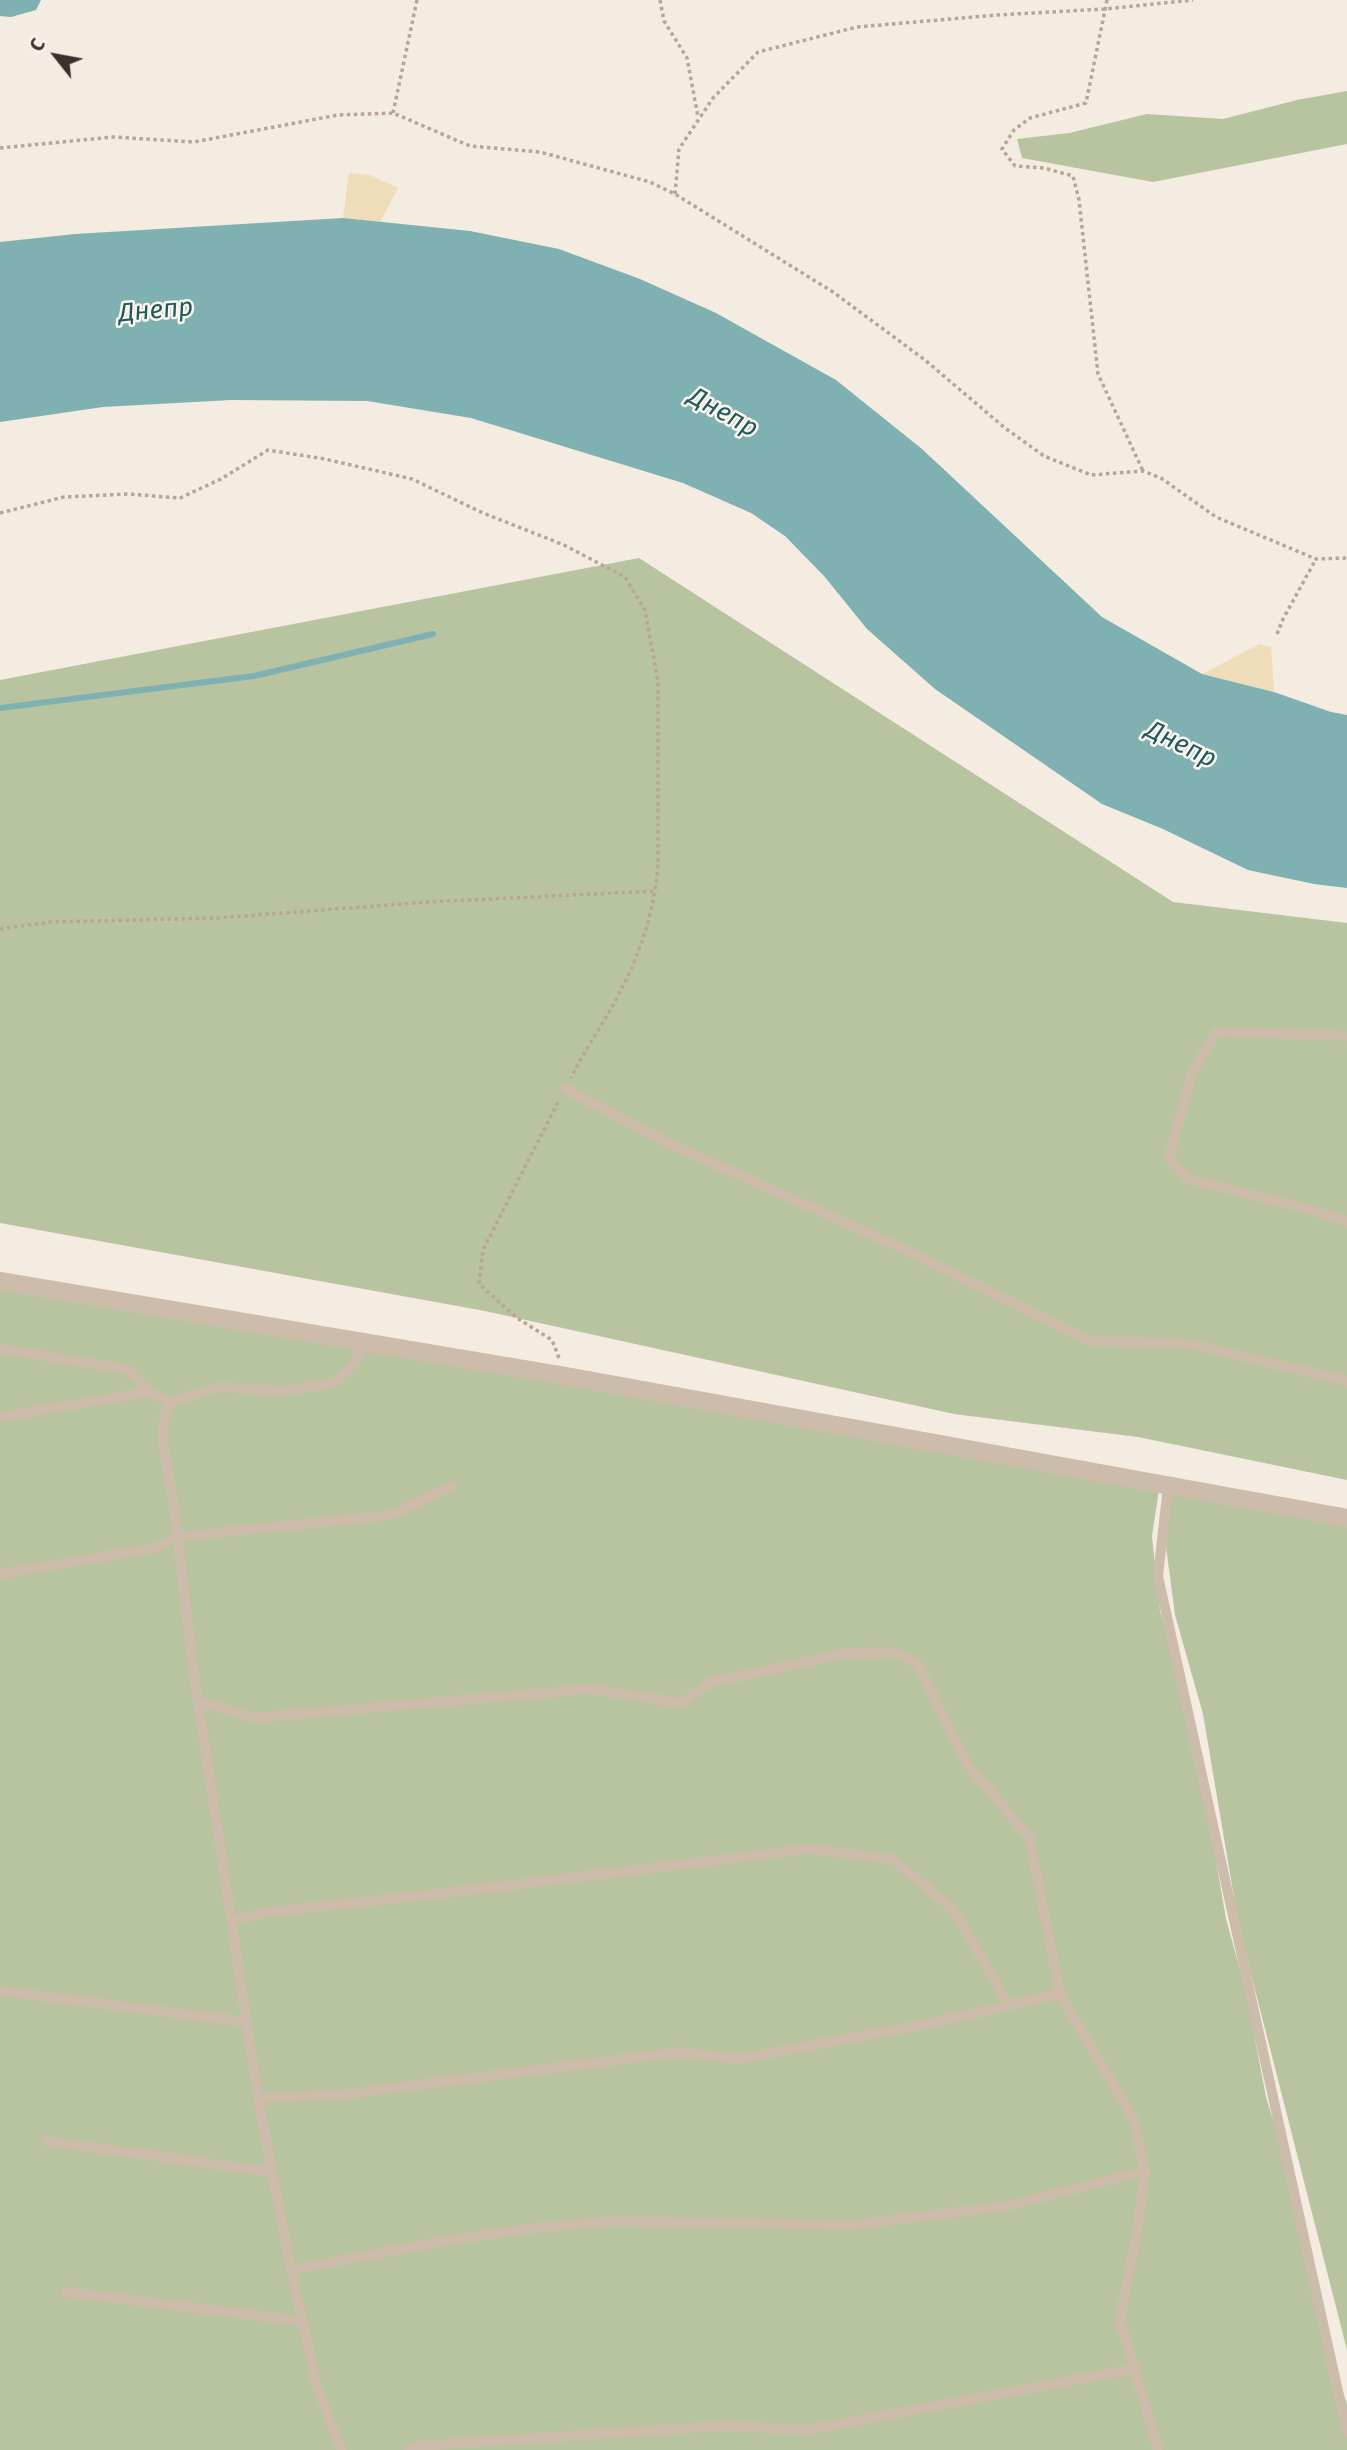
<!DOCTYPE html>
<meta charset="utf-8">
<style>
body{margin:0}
#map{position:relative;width:1347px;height:2450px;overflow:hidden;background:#f4ebe1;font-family:"Fira Sans",sans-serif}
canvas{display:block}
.north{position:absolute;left:21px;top:21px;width:70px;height:70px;-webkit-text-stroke:5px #fbf5ee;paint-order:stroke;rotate:301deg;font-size:19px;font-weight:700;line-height:28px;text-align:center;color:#3b302b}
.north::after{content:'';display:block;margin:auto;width:24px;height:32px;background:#3b302b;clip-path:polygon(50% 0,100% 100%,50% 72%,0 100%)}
</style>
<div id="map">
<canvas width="1347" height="2450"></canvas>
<div class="north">С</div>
</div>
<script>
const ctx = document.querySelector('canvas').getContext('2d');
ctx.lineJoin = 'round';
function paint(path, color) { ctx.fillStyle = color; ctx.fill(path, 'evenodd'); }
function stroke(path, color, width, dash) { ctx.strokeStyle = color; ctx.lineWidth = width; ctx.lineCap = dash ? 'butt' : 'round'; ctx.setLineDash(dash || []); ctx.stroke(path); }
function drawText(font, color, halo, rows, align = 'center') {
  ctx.font = font + ' "Fira Sans",sans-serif'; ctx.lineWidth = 5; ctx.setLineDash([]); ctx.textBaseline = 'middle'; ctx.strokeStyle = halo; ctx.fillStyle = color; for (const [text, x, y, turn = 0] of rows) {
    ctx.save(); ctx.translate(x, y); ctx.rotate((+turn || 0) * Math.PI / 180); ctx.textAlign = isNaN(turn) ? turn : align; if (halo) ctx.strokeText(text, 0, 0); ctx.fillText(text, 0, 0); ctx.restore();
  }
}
paint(new Path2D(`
 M1347 91V144L1153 182 1022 158 1017 139 1069 133 1147 114 1223 119 1297 100Z
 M639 558 1173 902 1347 923V1480L1138 1437 954 1414 485 1311 0 1223V680Z
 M0 1287 375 1348 1159 1490 1152 1536 1160 1611 1187 1701 1199 1761 1226 1919 1246 1991 1266 2097 1292 2181 1321 2328 1347 2404V2450H0Z
 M1173 1485 1347 1514V2350L1239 1927 1203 1714 1175 1615 1165 1539Z`), '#b8c4a0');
paint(new Path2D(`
 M349 173 370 175 398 188 380 222 343 218Z
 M1260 644 1271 647 1274 692 1202 674Z`), '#efdcb8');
paint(new Path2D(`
 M0 0H41L36 10 11 17 0 16Z
 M343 218 470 231 559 249 640 279 716 313 836 380 922 449 1102 617 1202 674 1274 692 1331 712 1347 715V888L1314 884 1248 870 1163 829 1102 804 935 689 867 629 824 576 785 536 751 513 683 483 471 418 367 401 231 400 103 407 0 422V242L75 234Z`), '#7fb0b2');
stroke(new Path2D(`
 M0 708 254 676 433 634`), '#7fb0b2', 6);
stroke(new Path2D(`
 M660 0 664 21 687 58 698 117
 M1107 0 1086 103 1030 118 1014 130 1002 149 1015 166 1044 168 1073 176 1079 200 1098 374 1143 471
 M393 113 417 0
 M0 148 113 137 194 142 338 115 393 113 470 146 540 152 650 182 675 194 833 292 925 360 1005 428 1044 456 1091 475 1143 471 1161 478 1216 517 1316 559 1347 558
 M675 194 679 149 713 98 758 52 857 27 997 15 1105 9 1193 0
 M0 513 64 497 127 494 180 498 221 479 268 450 325 459 412 479 483 513 564 545 625 577 645 610 658 682V864C655 906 642 950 622 988 607 1019 586 1047 571 1078
 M1277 634 1283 619 1316 559
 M0 929 50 922 217 918 428 902 656 891
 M559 1358 552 1340 517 1318 479 1284 483 1250 559 1100`), '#b9a596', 3.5, [3.5, 3.5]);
stroke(new Path2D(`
 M1347 1036 1217 1032 1192 1072 1169 1158 1188 1179 1296 1206 1347 1221
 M566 1089 664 1141 899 1247 1090 1341 1185 1343 1347 1381
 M0 1349 127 1369 149 1392 170 1402
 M0 1417 149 1392
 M1168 1486 1158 1576 1347 2432
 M0 1574 154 1548 177 1537 391 1515 451 1486
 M198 1701 253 1718 589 1689 681 1703 709 1683 846 1653 894 1652 918 1664 967 1764 1029 1837 1060 1994 1133 2118 1145 2171 1137 2231 1120 2319 1158 2450
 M231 1921 268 1912 445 1893 809 1849 892 1859 953 1909 1009 2005
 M0 1991 246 2022
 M258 2098 346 2094 681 2052 738 2059 932 2023 1060 1994
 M46 2141 272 2172
 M291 2270 438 2242 526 2229 613 2221 851 2225 1006 2206 1145 2171
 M66 2292 302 2321
 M341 2450 317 2386 291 2270 258 2098 192 1661 175 1515 163 1442 164 1417 170 1402 218 1387 286 1391 333 1383 353 1365 364 1341
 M408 2450 417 2446 722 2426 807 2430 1133 2369`), '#cdbbac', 10);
stroke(new Path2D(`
 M0 1281 565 1376 1347 1518`), '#cdbbac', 18);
drawText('italic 26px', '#1f5a5e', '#fbf5ee', [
 ["Днепр",156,311,-5],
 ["Днепр",723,413,29],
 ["Днепр",1181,745,26]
]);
</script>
